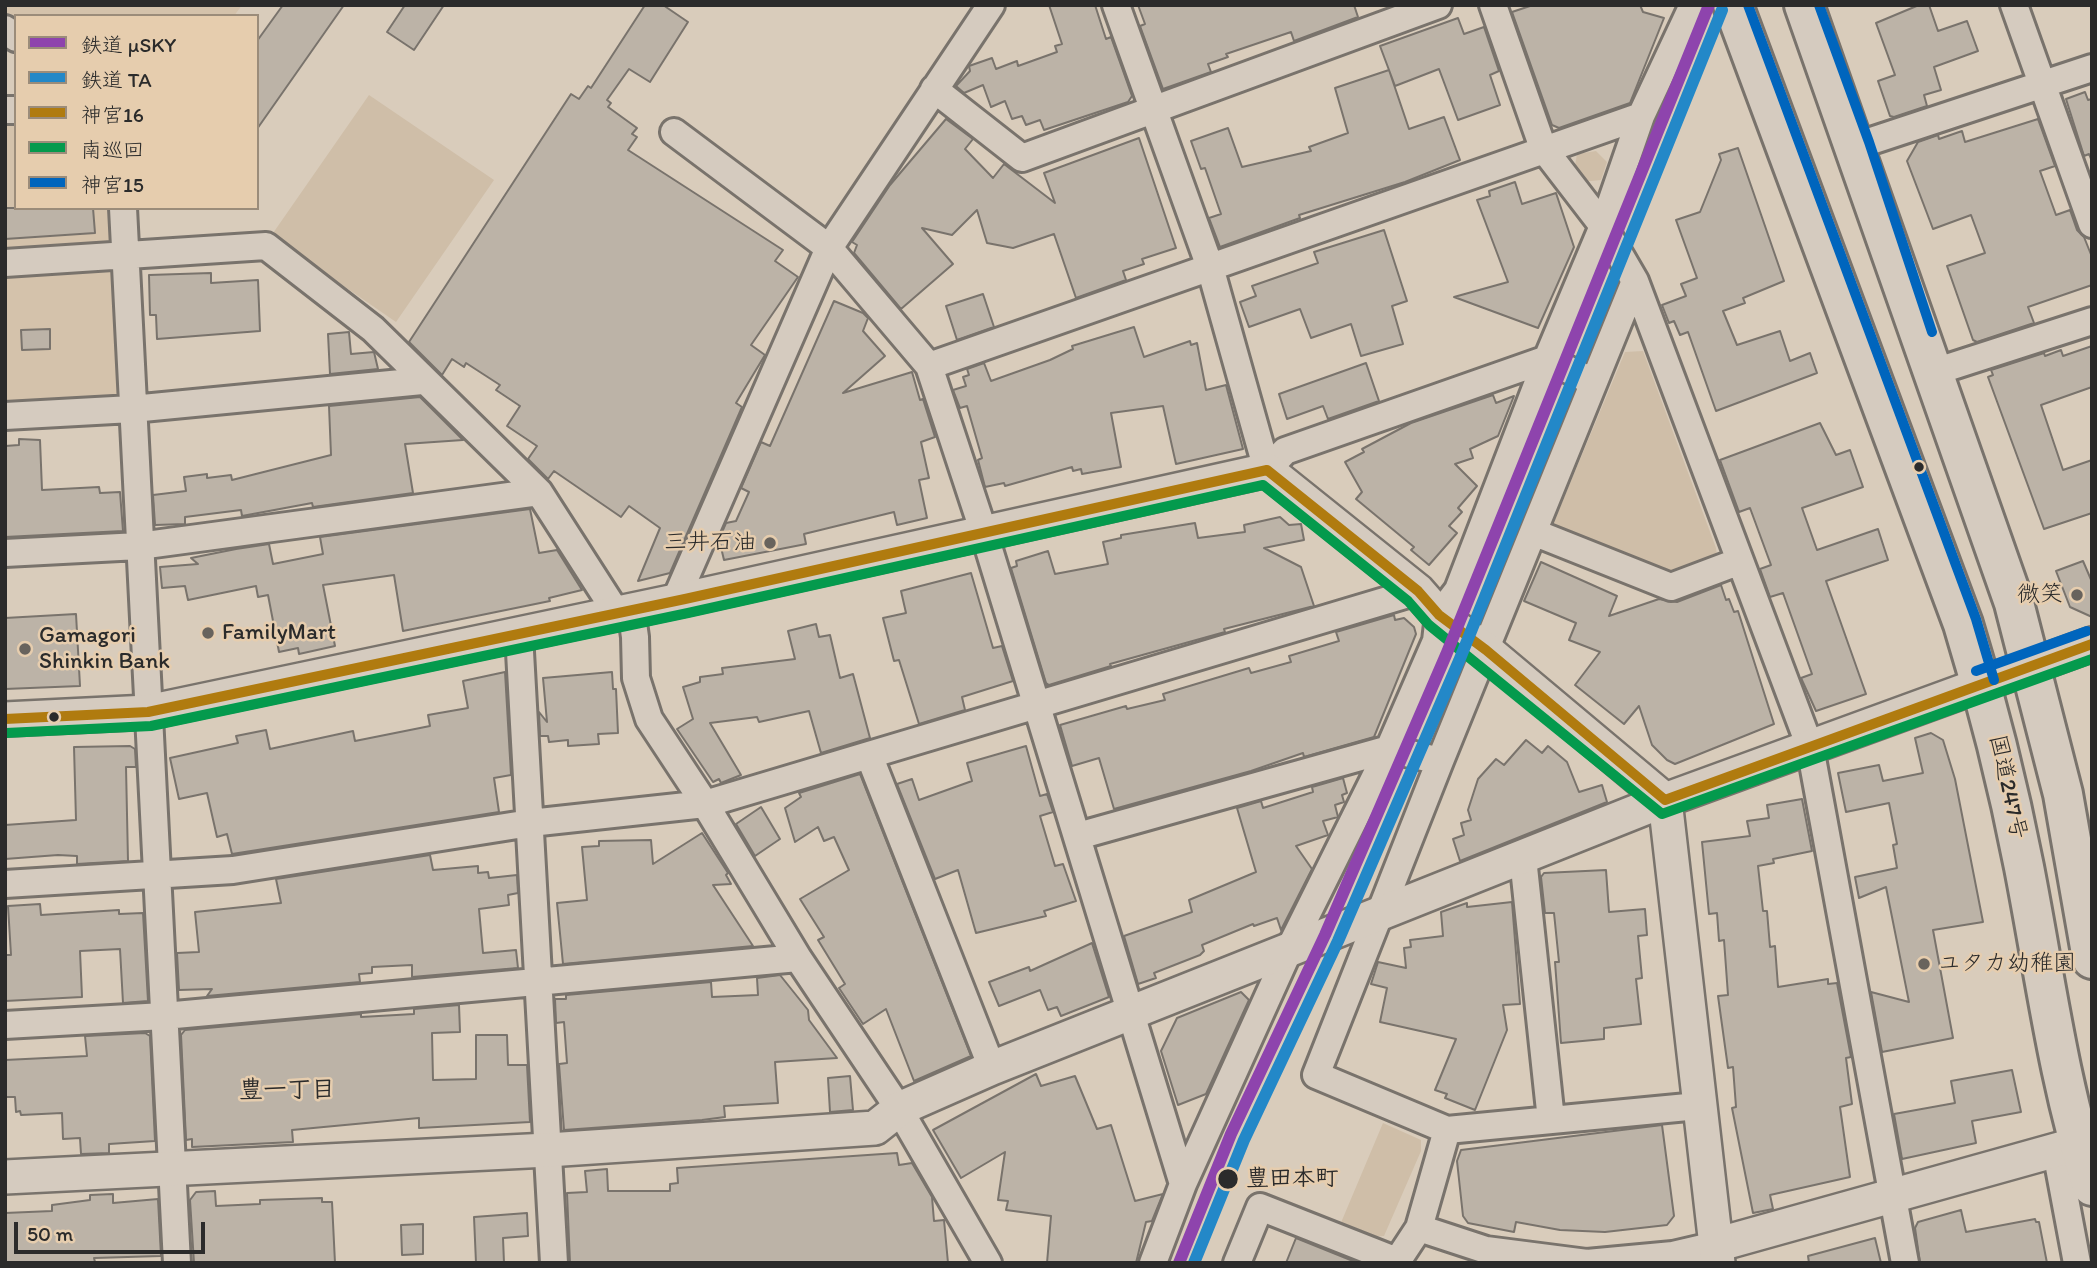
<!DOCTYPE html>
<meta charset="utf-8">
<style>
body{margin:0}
#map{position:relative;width:2097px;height:1268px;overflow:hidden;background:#d9ccbb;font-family:Itim,"Klee One",sans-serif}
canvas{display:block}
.frame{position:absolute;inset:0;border:7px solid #2b2b2b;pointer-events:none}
.legend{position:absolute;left:14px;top:14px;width:245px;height:196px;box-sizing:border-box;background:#e6cdae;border:2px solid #9b8c7a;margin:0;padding:9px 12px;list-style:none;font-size:21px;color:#2b2b2b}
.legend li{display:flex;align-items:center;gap:14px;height:35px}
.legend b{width:35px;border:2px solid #9b8c7a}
.scale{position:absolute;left:14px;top:1222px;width:191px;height:32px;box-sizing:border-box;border:4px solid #2b2b2b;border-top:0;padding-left:9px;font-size:21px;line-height:24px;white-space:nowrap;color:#2b2b2b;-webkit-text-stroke:5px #e6cdae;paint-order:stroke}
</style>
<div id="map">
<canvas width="2097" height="1268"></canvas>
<div class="frame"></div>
<ul class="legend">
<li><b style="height:9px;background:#8e44ad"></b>鉄道 μSKY</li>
<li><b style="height:9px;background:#2388c8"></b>鉄道 TA</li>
<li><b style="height:9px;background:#b07b0f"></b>神宮16</li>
<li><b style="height:9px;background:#049a4d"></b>南巡回</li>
<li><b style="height:9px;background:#0065bd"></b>神宮15</li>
</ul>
<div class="scale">50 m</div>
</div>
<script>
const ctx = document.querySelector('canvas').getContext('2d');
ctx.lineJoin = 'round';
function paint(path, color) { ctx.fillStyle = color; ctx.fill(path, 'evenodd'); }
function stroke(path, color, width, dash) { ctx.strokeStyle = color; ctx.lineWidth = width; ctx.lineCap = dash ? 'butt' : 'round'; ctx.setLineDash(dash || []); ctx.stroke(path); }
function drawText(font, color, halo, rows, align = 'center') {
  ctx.font = font + ' Itim,"Klee One",sans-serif'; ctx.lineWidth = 5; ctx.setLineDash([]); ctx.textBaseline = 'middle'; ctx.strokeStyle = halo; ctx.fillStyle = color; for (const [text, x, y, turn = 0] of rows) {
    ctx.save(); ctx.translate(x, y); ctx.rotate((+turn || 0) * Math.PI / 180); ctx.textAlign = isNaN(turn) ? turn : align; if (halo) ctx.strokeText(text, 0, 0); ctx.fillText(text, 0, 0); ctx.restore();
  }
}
paint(new Path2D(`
 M5 5H242L234 16H16V24L5 15Z
 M16 119V208H112L124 394 116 403 5 409V120Z`), '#d4c2ab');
paint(new Path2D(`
 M369 95 494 180 396 322 271 236Z
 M1596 151 1607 162 1601 180 1581 182 1575 166 1577 154Z
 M1643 351 1716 548 1717 556 1673 577 1557 534 1553 524 1625 352Z
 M1383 1123 1421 1140V1151L1384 1236 1369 1237 1340 1225Z`), '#cfbea8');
const building = new Path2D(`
 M283 5H344L257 129V41Z
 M405 5H444L414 50 387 32Z
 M645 5H663L688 22 650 82 629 69 607 100 611 103 608 107 637 128 632 134 637 137 628 150 783 250 775 261 798 277 751 345 765 355 736 403 742 407 670 573 638 581 660 528 629 506 621 517 554 471 548 479 528 459 537 446 507 426 520 406 496 390 500 385 466 363 464 367 452 359 442 375 409 342 571 94 579 99 588 86 591 88Z
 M1049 5H1095L1106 39 1111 37 1132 96 1128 102 1044 130 1040 120 1026 125 1022 116 1012 119 1005 101 991 107 983 85 964 93 956 86 970 71 969 66 992 58 996 69 1017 61 1018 66 1057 52 1055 46 1062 44Z
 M1138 5H1354L1358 17 1294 41 1291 32 1226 54 1228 57 1208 64 1211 72 1163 89 1140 26 1145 24Z
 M1533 5H1640L1643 12 1664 18 1630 103 1559 128 1552 125 1512 12Z
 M1919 5H1929L1938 31 1967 21 1978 51 1934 67 1941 90 1924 95 1927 106 1894 117 1890 116 1878 81 1895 75 1876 23Z
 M1458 18 1464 34 1484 27 1499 71 1490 75 1500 105 1458 120 1439 69 1395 86 1380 46Z
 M1389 70 1409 129 1444 117 1460 160 1405 182 1299 215 1300 218 1220 247 1209 218 1221 214 1205 168 1201 169 1191 141 1228 128 1242 167 1311 151 1309 147 1348 133 1335 88Z
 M2085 92 2088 100 2092 99 2091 159 2089 154 2084 156 2066 99Z
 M946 119 973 139 965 149 993 178 1004 164 1055 203 1044 173 1139 138 1176 248 1142 259 1144 264 1123 271 1126 280 1076 298 1054 234 1013 248 987 243 977 210 952 235 922 228 953 264 901 309 854 253 857 245 852 242 890 185Z
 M2038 119 2055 166 2040 171 2056 215 2070 210 2077 230 2084 237 2092 257V285L2028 307 2034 323 1977 342 1973 340 1947 266 1985 253 1971 215 1933 229 1907 161 1918 142 1938 135 1939 139 1962 131 1965 142Z
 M1738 148 1784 281 1743 298 1745 303 1723 311 1737 345 1780 331 1790 361 1810 353 1817 373 1716 411 1688 332 1680 335 1674 321 1669 323 1662 305 1686 296 1681 284 1697 278 1676 220 1700 212 1721 160 1719 154Z
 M1515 182 1522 204 1556 193 1574 247 1538 328 1454 297 1508 282 1477 200 1490 196 1489 191Z
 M5 208H93L95 233 5 239Z
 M1384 230 1407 301 1392 306 1403 344 1361 356 1351 324 1311 338 1300 309 1249 327 1240 302 1256 296 1252 286 1318 263 1314 252Z
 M211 273V283L258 280 260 331 157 339 156 315H150L149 275Z
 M983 294 994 327 957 340 946 306Z
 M834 301 863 313 868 318 863 331 885 356 843 393 912 372 920 400 923 399 935 437 921 442 929 478 919 480 927 518 897 525 894 512 804 534 806 544 724 560 719 539 726 523 736 521 749 492 741 488 761 442 770 446Z
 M1134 327 1144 357 1190 341 1191 345 1197 343 1206 390 1226 385 1243 449 1176 464 1163 406 1111 413 1121 467 1082 474 1081 469 1073 471 1072 467 1005 486 1004 483 985 487 978 460 982 458 967 406 960 408 953 390 966 386 963 377 969 375 967 369 984 363 991 381 1050 360 1073 349 1072 346Z
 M50 329V349L22 350 21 330Z
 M349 332 351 354 374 352 378 369 330 374 328 334Z
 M2092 346V387L2041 405 2063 470 2092 460V513L2044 529 1988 377 1993 375 1991 370 2044 353 2045 356 2061 350 2063 356Z
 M1366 363 1379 401 1328 419 1323 406 1287 419 1279 394Z
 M1493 395 1496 403 1514 396 1498 436 1470 449 1473 458 1455 464 1477 486 1458 508 1462 512 1449 526 1457 533 1429 565 1411 550 1414 547 1356 499 1362 492 1345 462 1364 452 1362 449 1411 423Z
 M420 397 463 440 405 444 413 493 313 507 312 503 242 516 241 510 185 517V524L155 525 153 495 186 491 184 477 207 474V478L231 475 232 480 331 455 329 406Z
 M1820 423 1836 455 1850 450 1863 487 1802 508 1817 550 1878 529 1888 560 1826 581 1866 694 1816 711 1801 678 1812 674 1783 593 1770 597 1760 569 1771 565 1750 508 1739 512 1720 460Z
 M19 439 40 440 42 490 99 487 100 493 120 492 123 531 5 537V446L19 445Z
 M530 509 539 553 557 550 582 590 549 598 550 601 403 631 394 575 323 585 335 646 299 654 298 648 279 652 268 595 258 597 256 586 188 600 185 586 162 588 160 567 198 564 191 558 236 549 269 544 273 564 323 554 320 537Z
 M1280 517 1289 525 1301 524 1304 540 1264 548 1301 567 1314 606 1224 629 1225 632 1110 664 1111 666 1049 685 1046 683 1011 568 1017 566 1016 561 1048 551 1055 574 1108 564 1103 542 1121 538V535L1195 523 1198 538 1245 532 1244 525Z
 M2083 561 2092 582V617L2070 607 2056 571Z
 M1541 562 1617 596 1609 616 1659 599 1677 602 1721 585 1726 600 1729 599 1734 612 1738 611 1774 724 1675 764 1667 760 1652 745 1639 706 1624 724 1575 685 1600 652 1569 640 1576 623 1524 601Z
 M971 573 993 648 1002 646 1013 681 962 697 965 710 919 724 899 660 894 661 883 618 906 613 901 591Z
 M76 614 80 686 5 689V618Z
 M1394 615 1395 620 1404 618 1414 627 1416 634 1374 737 1304 757 1303 753 1251 771 1114 809 1099 758 1072 766 1060 725 1126 706 1127 709 1165 700 1163 694 1249 668 1251 673 1291 662 1289 656 1339 641 1336 632Z
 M816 624 819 637 830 635 840 678 853 674 870 738 821 753 809 711 759 722 757 717 710 723 741 775 721 783 719 779 713 782 677 729 693 719 683 687 700 682V677L723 674 722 668 795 659 788 631Z
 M505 672 511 775 494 778 499 812 232 854 227 834 217 837 207 793 179 799 170 758 238 743 236 736 266 730 270 749 353 731 355 741 430 726 428 715 468 708 463 681Z
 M612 672 613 689H616L618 733 598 734 599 744 568 746V740L549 742 548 736H540L539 712 547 722 543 678Z
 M1931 733 1943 740 1955 779 1983 922 1933 930 1953 1038 1882 1052 1871 992 1909 1002 1886 887 1859 898 1855 877 1897 868 1893 845 1897 844 1889 803 1846 812 1838 773 1879 765 1883 781 1923 773 1915 738Z
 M1526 740 1542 753 1548 746 1567 762 1579 792 1602 785 1607 802 1460 861 1453 839 1464 835 1461 823 1471 820 1468 810 1478 779 1496 759 1504 765Z
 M130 746 135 749 136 767H126L128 861 77 864V856L58 855 5 859V825L76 820 74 747Z
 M1026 746 1040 796 1047 794 1053 812 1040 816 1055 866 1063 864 1076 901 1044 911 1046 916 976 933 958 870 935 879 897 784 912 779 919 800 972 781 967 763Z
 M860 774 971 1056 914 1081 886 1009 863 1024 839 988 845 984 818 940 824 937 800 899 849 870 834 837 824 841 818 827 795 842 785 808 801 797 799 793Z
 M1343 778 1347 793 1342 795 1344 802 1335 805 1338 817 1323 821 1328 835 1296 846 1312 869 1281 930 1277 918 1254 926 1253 924 1202 945 1204 951 1200 955 1154 973 1156 978 1138 984 1124 936 1192 912 1189 900 1256 872 1237 808 1261 801 1263 808 1313 792 1312 787Z
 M1802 799 1812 851 1773 859 1774 863 1758 866 1763 911H1767L1770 947 1775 946 1778 987 1828 979V984L1837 983 1851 1057 1846 1058 1852 1104 1840 1107 1850 1177 1770 1195 1773 1209 1753 1213 1732 1108 1736 1107 1733 1067 1728 1068 1718 996 1728 995 1724 940 1719 941 1717 913 1709 914 1702 842 1750 836 1747 821 1769 818 1767 805Z
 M761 807 780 839 755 856 736 824Z
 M702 833 728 873 726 875 731 884 713 885 753 946 563 964 557 903 587 900 582 847 599 846V841L651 840 653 864Z
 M430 855 433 870 478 866V873L488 872 489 878 517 875 518 893 508 895 509 905 479 909 483 953 516 950 518 968 412 977V965L372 967V973L359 974 360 982 207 996 212 989 179 990 177 953 199 952 195 912 281 903 276 879Z
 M1606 870 1609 912 1645 909 1647 935 1638 936 1642 978 1636 979 1641 1024 1604 1028V1039L1561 1043 1555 962H1559L1554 913H1545L1541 877 1544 873Z
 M1512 902 1520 1004 1503 1005 1507 1030 1475 1110 1445 1098 1447 1094 1435 1090 1456 1039 1380 1022 1387 988 1371 984 1378 962 1406 968 1404 948 1411 947 1410 940 1443 936 1441 912 1467 903V907Z
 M40 904 41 915 119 910V914L143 913 148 1001 123 1003 120 949 80 951 82 997 5 1001V955H11L8 906Z
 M1092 943 1109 997 1061 1016 1057 1007 1048 1010 1040 990 999 1006 989 982 1029 967 1030 971Z
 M780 975 808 1010 809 1020 837 1058 775 1062 778 1103 724 1106 725 1117 702 1120 564 1130 559 1064 567 1063 564 1022 556 1023 555 999H566V995L711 982 712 997 758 995 757 978Z
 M1241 992 1249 1000 1206 1094 1178 1105 1161 1051 1177 1018Z
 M459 1005 460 1032 432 1033 433 1080 476 1079V1035H507L508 1065H527L530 1122 419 1128V1118L292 1130 293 1142 192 1147V1139L186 1140 181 1035 185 1030 361 1014V1017L414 1014V1009Z
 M145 1033 150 1036 155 1141 109 1144V1153L81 1154 80 1138 63 1139 62 1113 21 1115 20 1111 16 1112 15 1097H5V1060L87 1056 85 1036Z
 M2012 1070 2021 1112 1972 1121 1976 1143 1902 1159 1894 1114 1955 1103 1951 1081Z
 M1036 1074 1041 1086 1075 1076 1097 1129 1111 1125 1135 1201 1163 1194 1152 1221 1146 1222 1136 1263H1047L1051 1216 1006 1210 1008 1201 998 1200 1005 1152 961 1178 933 1130Z
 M850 1076 853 1110 830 1112 828 1078Z
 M1662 1125 1674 1216 1667 1225 1605 1232 1560 1230 1516 1222 1514 1232 1468 1223 1463 1216 1457 1161 1461 1150Z
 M897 1153 899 1165 912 1163 932 1197 934 1221 944 1220 948 1263H570L567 1193 587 1192 585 1171 607 1169 608 1191H670V1184L678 1183 677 1168Z
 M215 1191 216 1206 260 1204V1200L322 1198V1202H332L335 1263H194L190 1200 196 1192Z
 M113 1194V1203L158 1199 161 1256 94 1258 95 1262 82 1263H5V1213L52 1211V1205L90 1200V1195Z
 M1961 1210 1966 1232 2035 1219 2036 1222H2039L2047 1263H1920L1915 1228 1918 1222Z
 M527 1213 528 1236 503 1238 504 1263H476L474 1217Z
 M423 1224V1254L402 1255 401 1225Z
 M1296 1238 1358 1263H1286Z
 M1875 1238 1881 1263H1809L1808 1256Z`);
paint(building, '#bcb3a7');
stroke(building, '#79736c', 2);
const minor = new Path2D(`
 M1116 5 1210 267 1267 470
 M1493 5 1543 148 1603 226 1635 281 1810 747 1905 1263
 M2014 5 2092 224
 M5 29 16 38
 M934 89 1022 158 1438 5
 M5 110H16
 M674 132 829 248 929 366 984 533 1183 1184
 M1856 146 2092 68
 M123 208 177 1263
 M5 263 266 246 373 329 539 492 616 612
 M1635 281 1440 761 1316 1075 1447 1130 1698 1106
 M929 366 1641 116
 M1931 373 2092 321
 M5 416 132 409 422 381
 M1267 470 1285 451 1547 359 1593 382
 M1533 532 1671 587 1740 561
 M5 553 139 546 539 492
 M675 601 829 248 991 5
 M631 609 635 637 636 678 649 719 705 804 798 958 899 1109 988 1263
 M519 634 554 1263
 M869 755 992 1068
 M1078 836 1389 749 1440 761
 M1523 858 1551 1120
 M5 884 233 870 530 823 705 804 1418 591
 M5 1025 164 1016 798 958
 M2056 1151 2077 1263
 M1419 1228 1486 1250 1587 1263
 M1153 1263 1183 1184 1290 948 1389 749 1436 641 1439 615 1458 590 1547 359 1603 226 1641 116 1693 5
 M1237 1263 1260 1207 1397 1261
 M1396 1263 1419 1228 1447 1130
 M1587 1263 1673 1255 1716 1245`);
const tertiary = new Path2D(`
 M5 719 148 712 685 599 1267 470 1418 591 1439 615 1486 650 1665 800 2092 644
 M5 1177 548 1150 875 1128 899 1109 992 1068 1665 800 1718 1263
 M1716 1245 2092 1140`);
const trunk = new Path2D(`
 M1733 5 1963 624C1988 705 2008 785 2024 867 2045 975 2058 1081 2092 1186
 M1804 5 2014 603 2063 794 2092 959`);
stroke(minor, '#79736c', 32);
stroke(tertiary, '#79736c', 38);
stroke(trunk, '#79736c', 44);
stroke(minor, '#d5cbbf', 26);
stroke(tertiary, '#d5cbbf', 33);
stroke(trunk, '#d5cbbf', 38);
stroke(new Path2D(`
 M5 719 148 712 685 599 1267 470 1418 591 1439 615 1486 650 1665 800 2092 644`), '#b07b0f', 10);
stroke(new Path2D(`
 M6 733 151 726 688 613 1263 485 1408 601 1429 625 1662 814 2092 659`), '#049a4d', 10);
stroke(new Path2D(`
 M1748 5 1976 619 1994 680
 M1819 5 1869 142 1932 332
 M1976 671 2087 631`), '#0065bd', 10);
stroke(new Path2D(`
 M1179 1263 1231 1134 1325 935 1446 655 1709 5`), '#8e44ad', 12);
stroke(new Path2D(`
 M1194 1263 1244 1140 1338 941 1459 661 1722 10`), '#2388c8', 12);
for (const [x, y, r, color] of [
 [1919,467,6,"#2b2b2b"],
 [770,543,7,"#68635d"],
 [2077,595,7,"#68635d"],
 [208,633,7,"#68635d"],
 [25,649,7,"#68635d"],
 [54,717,6,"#2b2b2b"],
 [1924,964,7,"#68635d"],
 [1228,1179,11,"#2b2b2b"]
]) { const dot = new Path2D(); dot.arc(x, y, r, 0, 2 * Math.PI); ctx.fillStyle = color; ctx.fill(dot); stroke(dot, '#e6cdae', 2.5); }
drawText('23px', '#2b2b2b', '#e6cdae', [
 ["三井石油",756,543,"right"],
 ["微笑",2063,595,"right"],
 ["FamilyMart",222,633],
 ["Gamagori",39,636],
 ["Shinkin Bank",39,662],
 ["ユタカ幼稚園",1938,964]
], 'left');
drawText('23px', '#2b2b2b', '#e6cdae', [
 ["国道247号",2007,787,78]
]);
drawText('bold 23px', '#2b2b2b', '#e6cdae', [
 ["豊田本町",1246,1179]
], 'left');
drawText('bold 24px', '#2b2b2b', '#e6cdae', [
 ["豊一丁目",287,1091]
]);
</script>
